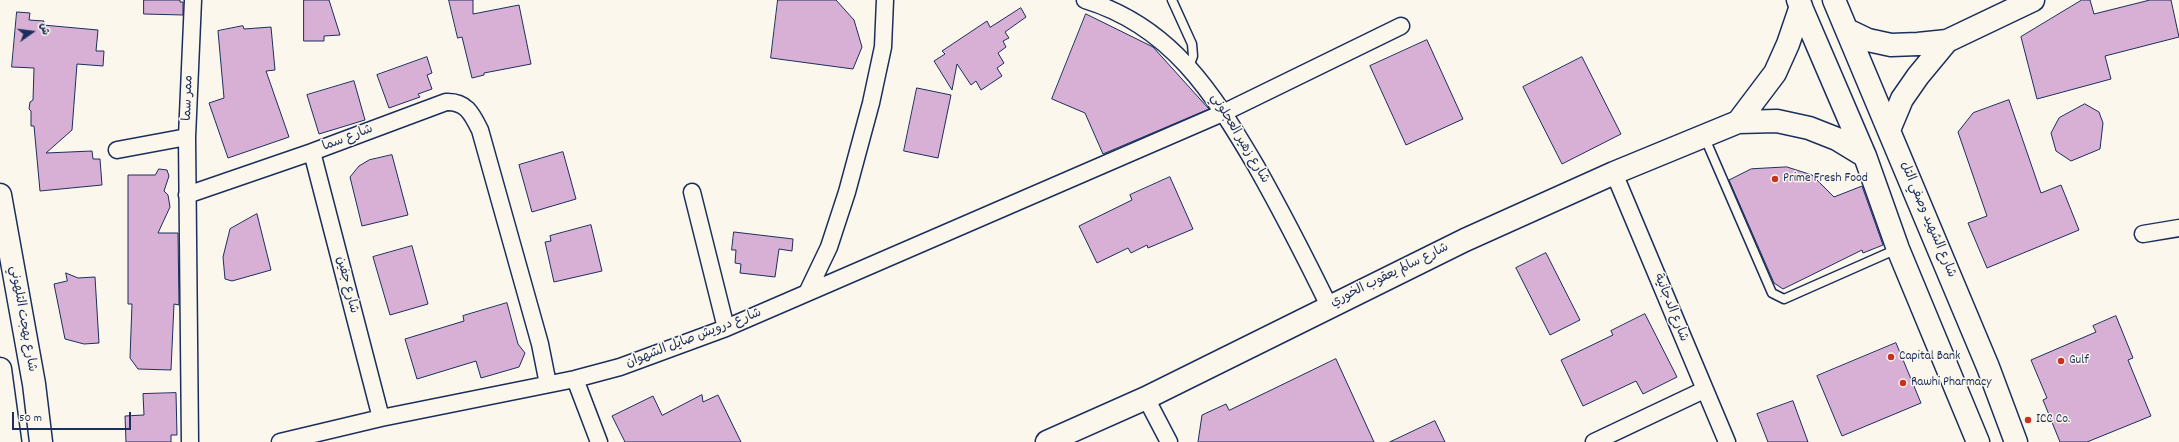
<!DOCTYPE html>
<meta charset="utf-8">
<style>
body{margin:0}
#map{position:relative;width:2179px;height:442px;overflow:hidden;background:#fbf7ec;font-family:Dekko,"Playpen Sans Arabic",sans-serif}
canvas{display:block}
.north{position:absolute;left:12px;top:12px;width:40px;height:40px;-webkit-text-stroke:3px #fbf7ec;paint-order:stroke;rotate:76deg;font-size:11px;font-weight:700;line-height:16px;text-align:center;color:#1b2f5e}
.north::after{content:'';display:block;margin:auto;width:14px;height:18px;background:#1b2f5e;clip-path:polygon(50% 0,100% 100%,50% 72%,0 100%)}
.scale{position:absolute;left:12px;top:412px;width:119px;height:18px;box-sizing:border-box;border:2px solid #1b2f5e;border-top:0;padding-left:5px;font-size:12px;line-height:14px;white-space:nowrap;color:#1b2f5e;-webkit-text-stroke:3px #fbf7ec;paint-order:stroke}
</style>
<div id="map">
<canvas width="2179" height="442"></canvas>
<div class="north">ش</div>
<div class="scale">50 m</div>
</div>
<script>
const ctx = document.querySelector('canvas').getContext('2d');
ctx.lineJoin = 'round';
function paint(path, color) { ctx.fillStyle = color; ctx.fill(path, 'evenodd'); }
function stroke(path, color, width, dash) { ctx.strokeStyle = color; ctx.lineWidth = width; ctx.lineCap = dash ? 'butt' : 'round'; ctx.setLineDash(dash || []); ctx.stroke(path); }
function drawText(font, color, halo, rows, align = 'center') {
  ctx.font = font + ' Dekko,"Playpen Sans Arabic",sans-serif'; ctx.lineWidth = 3; ctx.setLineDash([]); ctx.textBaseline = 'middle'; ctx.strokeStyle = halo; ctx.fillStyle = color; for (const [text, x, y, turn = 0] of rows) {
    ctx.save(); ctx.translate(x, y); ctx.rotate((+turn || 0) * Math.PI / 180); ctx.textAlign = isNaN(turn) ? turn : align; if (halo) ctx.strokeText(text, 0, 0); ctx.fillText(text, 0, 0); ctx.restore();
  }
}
const building = new Path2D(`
 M144 0H180V2H183V15L144 14Z
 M304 0H329L340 35 324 36V41H304Z
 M449 0H473V14L519 5 531 64 484 73V75L472 78 462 37 458 38Z
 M778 0H836L854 20 862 47 853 69 771 58Z
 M2082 0H2090L2094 14 2150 0H2171L2179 37 2105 56 2111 79 2037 99 2021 37Z
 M1021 8 1026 17 1005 32 1009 38 1003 41 1006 47 998 53 1004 63 997 68 1002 76 981 90 976 81 971 85 957 64 952 90 934 61 945 54 942 51 987 21 990 27Z
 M17 12 30 13 29 20 44 21 43 25 98 30 96 51H104L103 66 77 64 72 130 46 153 92 151 93 159H100L102 185 40 191 34 126H31V111L29 109 30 102 33 100 34 68 12 67Z
 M1086 14 1153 47 1209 109 1103 154 1085 113 1052 99Z
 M243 26 244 29 271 27 275 70 266 71 289 137 228 158 209 103 224 98 218 31Z
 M1427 40 1463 119 1406 145 1370 66Z
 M427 57 432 73 427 75 432 89 418 94 420 97 389 108 377 75Z
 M1582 57 1621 134 1562 164 1523 87Z
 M354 81 365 120 319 134 307 95Z
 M917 88 951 95 938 158 904 151Z
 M2009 100 2041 193 2061 185 2079 230 1987 268 1968 223 1987 216 1958 132 1973 113Z
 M2085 104 2099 112 2103 123 2100 149 2071 161 2056 151 2051 133 2059 118Z
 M563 152 576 199 532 212 519 165Z
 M392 155 408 215 362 226 350 177 359 166 369 160Z
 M1787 167 1812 175 1834 197 1862 186 1883 245 1863 253 1862 250 1783 289 1774 283 1729 180 1751 169Z
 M159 169 167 170 169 176 164 191 168 195 170 207 158 233H178L179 305 174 304 171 370 138 369 130 358 132 304H128V175H155Z
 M1170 177 1193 229 1148 248 1147 245 1131 253 1128 248 1097 263 1079 226 1132 200 1130 195Z
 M257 214 271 270 232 281 225 279 223 257 230 229Z
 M591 225 602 271 554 282 545 242 551 241 550 236Z
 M734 232 793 239 792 251 779 249 775 277 740 273 741 264 735 263 736 250H732Z
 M412 246 428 304 390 315 373 257Z
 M1546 253 1580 320 1550 335 1516 268Z
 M66 273 78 278 95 277 99 343 84 344 65 339 54 284 67 281Z
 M507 303 518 344 525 353 519 367 481 378 476 361 417 379 405 339 464 321 463 316Z
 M1645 314 1677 377 1643 394 1636 381 1583 406 1561 360 1613 335 1611 331Z
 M2116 316 2133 358 2128 360 2151 416 2087 442H2060L2043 400 2047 398 2031 360 2096 332 2093 326Z
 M1896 343 1921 403 1842 436 1817 376Z
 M1336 359 1374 442H1198L1202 415 1226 404 1229 410Z
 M176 393 177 435H171V442H126L125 416 144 415 143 394Z
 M702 395 703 402 718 395 741 442H625L612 416 653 396 662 415Z
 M1793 401 1808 442H1768L1757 414Z
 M1435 421 1445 442H1390Z`);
paint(building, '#d8afd5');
stroke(building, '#1b2f5e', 1);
const lane = new Path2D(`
 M1172 0 1192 44 1193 56 1189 67
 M1704 136 1772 293 1784 299 1897 249`);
const street = new Path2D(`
 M1085 0C1171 26 1213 93 1256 166 1282 212 1306 259 1329 306
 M117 150 187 137
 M312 152 381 418
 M1614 173 1727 442
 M692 192 726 328
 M187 195 312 152 446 102C466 101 472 114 480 130L540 344 548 384
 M2143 234 2179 228
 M807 293 1225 112 1401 26
 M575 379 599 442
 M1146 398 1169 442
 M190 442 187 137 193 0
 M280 442 381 418 575 379 620 367 726 328 807 293 829 247 847 192 871 103 883 47 885 0
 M1594 442 1704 390`);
const secondary = new Path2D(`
 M1798 0 1865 156 1898 249 1978 442
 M1834 0 1988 367 2016 442
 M1847 30 1868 40 1891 45 1918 44 1947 41 2033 0
 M1738 122 1775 73 1788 44 1801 6
 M1889 130 1902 99 1918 76 1947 41
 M0 195 34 384 41 442
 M0 369 10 442
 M1047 442 1146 398 1465 240 1614 173 1738 122 1777 121 1809 128 1837 139 1865 156`);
stroke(lane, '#1b2f5e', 11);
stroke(street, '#1b2f5e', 19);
stroke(secondary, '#1b2f5e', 25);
stroke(lane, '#fbf7ec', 8);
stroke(street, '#fbf7ec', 16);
stroke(secondary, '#fbf7ec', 22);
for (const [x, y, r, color] of [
 [1775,179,4,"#c8321e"],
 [1891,357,4,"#c8321e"],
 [2061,361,4,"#c8321e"],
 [1903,383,4,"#c8321e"],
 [2028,420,4,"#c8321e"]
]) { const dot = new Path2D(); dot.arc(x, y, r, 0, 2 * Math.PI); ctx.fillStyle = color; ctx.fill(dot); stroke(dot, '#fbf7ec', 1.5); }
drawText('13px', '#1b2f5e', '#fbf7ec', [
 ["ممر سما",189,98,-88],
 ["شارع سما",348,139,-21],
 ["شارع زهير العجلوني",1239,139,59],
 ["شارع الشهيد وصفي التل",1927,220,67],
 ["شارع سالم يعقوب الخوري",1390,276,-26],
 ["شارع جفين",346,285,76],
 ["شارع الدجانية",1670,308,68],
 ["شارع بهجت التلهوني",22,319,80],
 ["شارع درويش صايل الشهوان",694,339,-21]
]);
drawText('13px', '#1b2f5e', '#fbf7ec', [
 ["Prime Fresh Food",1783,179],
 ["Capital Bank",1899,357],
 ["Gulf",2069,361],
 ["Rawhi Pharmacy",1911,383],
 ["ICC Co.",2036,420]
], 'left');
</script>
